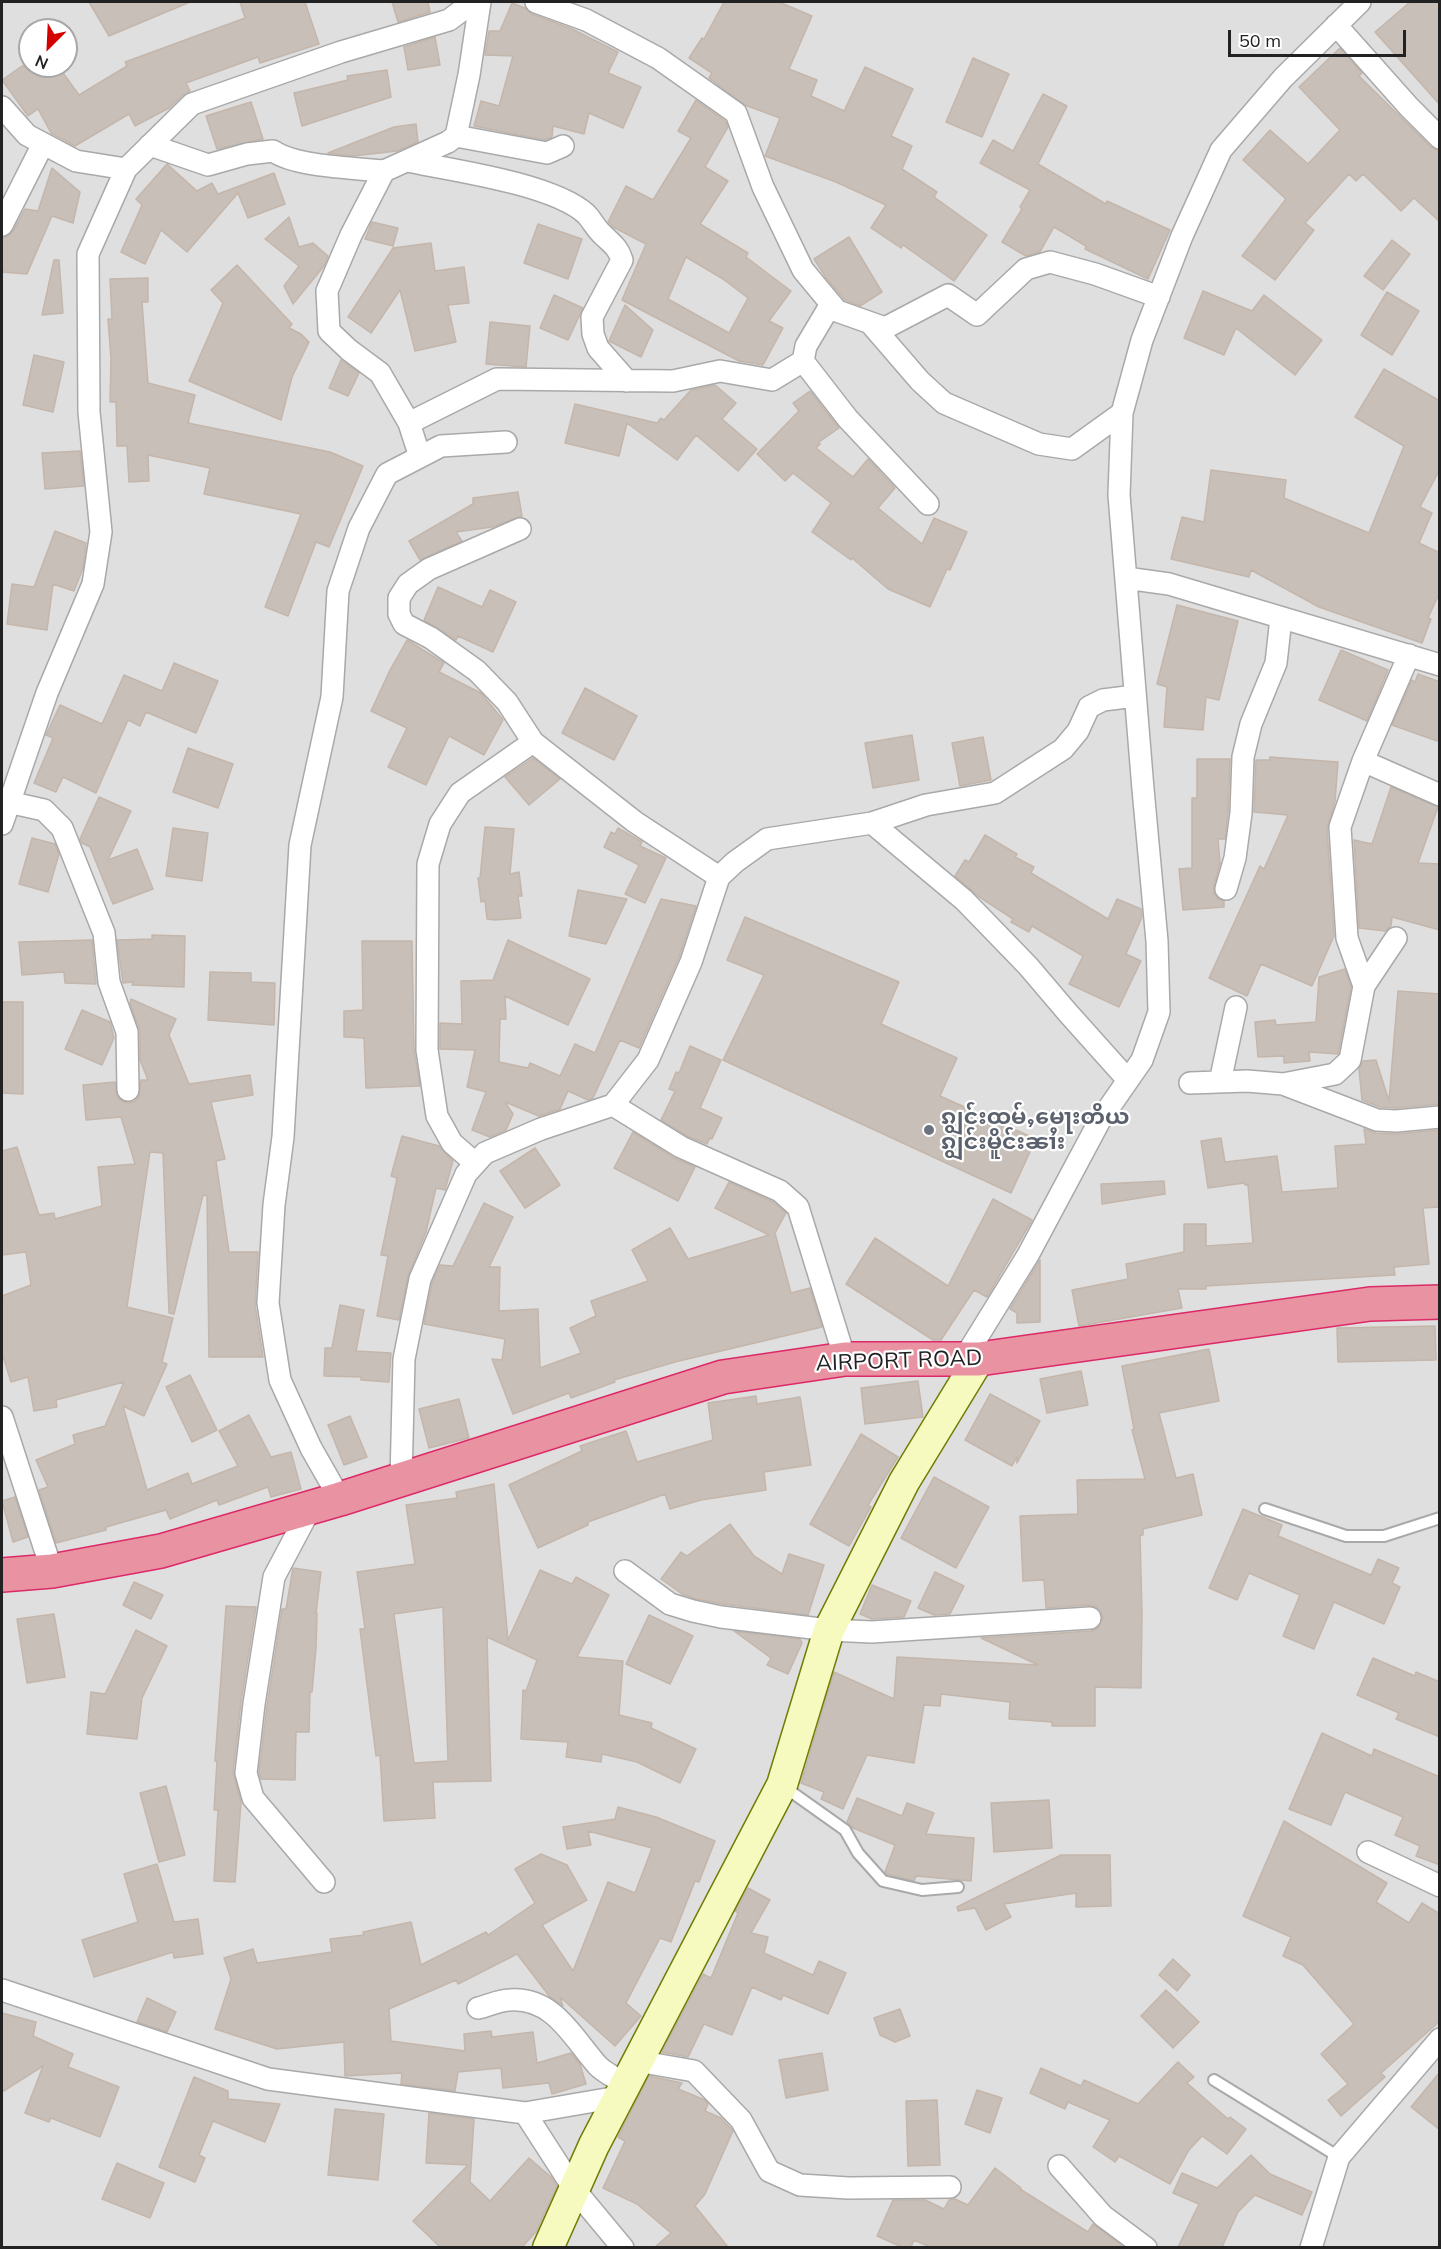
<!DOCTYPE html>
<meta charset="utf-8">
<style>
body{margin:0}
#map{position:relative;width:1441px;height:2249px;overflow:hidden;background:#f2efe9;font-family:Mulish,sans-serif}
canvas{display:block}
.frame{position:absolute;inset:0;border:3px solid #222;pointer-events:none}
.north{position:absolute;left:18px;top:18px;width:60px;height:60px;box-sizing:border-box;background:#fff;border:2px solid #a7a7a7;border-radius:50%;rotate:204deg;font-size:16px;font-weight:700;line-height:24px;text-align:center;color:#222}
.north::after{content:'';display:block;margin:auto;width:21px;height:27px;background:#d40000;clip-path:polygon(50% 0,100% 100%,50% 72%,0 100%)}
.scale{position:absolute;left:1228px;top:30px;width:178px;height:27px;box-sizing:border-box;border:3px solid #222;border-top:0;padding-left:8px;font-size:18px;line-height:21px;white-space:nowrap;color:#222;-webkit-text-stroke:4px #fff;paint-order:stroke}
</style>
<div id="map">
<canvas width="1441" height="2249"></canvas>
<div class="frame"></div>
<div class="north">N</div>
<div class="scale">50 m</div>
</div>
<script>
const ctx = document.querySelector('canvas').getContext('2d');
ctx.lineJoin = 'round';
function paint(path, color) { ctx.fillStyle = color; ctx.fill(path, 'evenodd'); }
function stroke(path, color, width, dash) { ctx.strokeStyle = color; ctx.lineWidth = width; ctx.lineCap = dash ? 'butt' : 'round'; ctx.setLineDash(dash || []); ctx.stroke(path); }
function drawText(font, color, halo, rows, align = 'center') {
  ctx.font = font + ' Mulish,"Noto Sans Myanmar",sans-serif'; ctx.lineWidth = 4.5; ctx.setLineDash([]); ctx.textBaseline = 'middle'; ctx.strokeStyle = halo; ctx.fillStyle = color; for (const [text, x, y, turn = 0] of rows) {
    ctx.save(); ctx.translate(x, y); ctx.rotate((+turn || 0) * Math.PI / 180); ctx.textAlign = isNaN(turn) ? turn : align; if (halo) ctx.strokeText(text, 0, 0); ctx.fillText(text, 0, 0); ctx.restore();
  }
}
paint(new Path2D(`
 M2 2H1439V2247H2ZM30 30H66V66H30Z`), '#e0dfdf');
const building = new Path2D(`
 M89 2H190L109 36Z
 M240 2H305L319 44 260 63 258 57 186 83 190 91 183 95 169 108 135 126 129 114 75 146 51 133 38 109 28 116 2 80 22 66H58L79 95 127 66 125 62 245 18Z
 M392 2H428L430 12 398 22Z
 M724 2H779L812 16 789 69 817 80 811 96 844 111 865 67 913 89 891 136 912 146 902 169 937 192 934 197 987 235 954 281 903 245 901 248 871 228 886 205 836 182 765 156 780 118 745 105 709 78 712 73 689 58 702 38 704 39Z
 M1410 2H1440V105L1375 32Z
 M512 3 525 8 532 14 572 29 618 52 608 73 641 87 623 128 589 113 584 134 553 126 552 137 545 140 474 126 481 101 499 106 513 56 485 55 489 31H500Z
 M435 37 440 65 408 70 404 47Z
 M1340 48 1362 73 1359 76 1431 147 1440 152V222L1414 198 1401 211 1363 174 1356 181 1349 174 1305 223 1314 230 1275 280 1242 256 1286 199 1243 160 1270 130 1308 164 1340 130 1299 87Z
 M973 58 1009 74 982 137 946 122Z
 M387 70 391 97 302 126 294 93 348 80 347 76Z
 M1043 94 1067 106 1038 164 1106 204 1107 201 1170 230 1148 279 1085 249 1086 246 1054 227 1040 252 1026 256 1002 242 1022 209 1020 207 1030 190 980 163 993 140 1013 151Z
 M696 100 725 121 728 127 705 167 728 181 700 224 748 253 746 257 791 291 769 321 783 328 763 365 739 361 622 300 646 244 613 227 608 222 626 186 653 200 691 138 678 131ZM686 257 723 279 748 298 729 333 668 299Z
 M251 102 263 139 217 149 206 116Z
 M416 124 418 142 397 151 353 156 328 153 394 127Z
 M167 164 197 191 212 183 218 194 274 173 285 204 248 218 238 193 187 252 161 230 145 264 121 252 142 205 136 199Z
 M52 168 80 192 73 223 52 216 27 274 2 272V238L8 236 13 231 25 209 38 211Z
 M289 217 299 247 313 243 328 256 324 266 293 304 284 286 299 266 265 239Z
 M372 222 398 228 393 246 365 239Z
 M538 224 582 239 568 279 524 263Z
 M849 237 882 292 860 306 845 300 827 279 814 259Z
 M1392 240 1410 254 1383 290 1364 276Z
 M431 243 435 271 464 267 469 303 448 305 456 342 415 351 400 290 371 333 348 317 393 248Z
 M54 260H59L63 313 42 315Z
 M237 265 292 324 289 328 301 334 309 342 292 377 281 420 189 381 223 303 211 290Z
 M148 278V302H142L148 383 195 395 188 423 330 452 363 466 329 547 316 542 288 616 265 607 301 514 204 494 210 468 148 455 149 481 129 482 127 446H117L116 402H110L111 359 108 319H112L110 279Z
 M1203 291 1252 311 1264 295 1322 340 1295 375 1236 328 1224 355 1184 338Z
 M1387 292 1419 311 1392 355 1361 335Z
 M554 295 583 308 568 340 540 328Z
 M625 305 653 330 641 357 609 341Z
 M490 322 530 326 526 367 486 364Z
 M34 355 64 362 53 412 23 405Z
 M341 360 359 373 348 396 329 388Z
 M1384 369 1440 401V469L1420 507 1432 513 1419 543 1440 553V592L1428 618 1431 619 1422 643 1319 607 1251 570 1249 577 1171 559 1182 517 1204 522 1211 470 1286 480 1284 498 1369 533 1404 446 1355 417Z
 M715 385 736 403 722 419 757 449 738 471 696 435 677 460 627 423 619 456 565 443 575 404 657 423 661 418 664 420 691 390Z
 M810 391 839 428 819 442 820 444 816 448 853 477 868 459 895 488 878 508 922 544 934 518 967 532 950 570 947 569 930 607 888 589 852 558 851 560 812 532 831 503 793 473 785 481 757 454 799 411 793 403Z
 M80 451 84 486 45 489 42 453Z
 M518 492 522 516 492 527 456 532 462 541 420 560 409 541 473 504V498Z
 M55 531 86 543 83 568 74 591 53 584 47 630 7 624 12 584 34 587Z
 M438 587 482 607 490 590 516 602 493 652 458 636 456 640 424 620Z
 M1177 605 1238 621 1219 700 1206 697 1203 730 1164 727 1167 687 1157 684Z
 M407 640 444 663 439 672 481 693 503 720 484 755 449 736 426 785 388 767 407 728 371 711 390 670Z
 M1341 650 1388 670 1367 721 1319 700Z
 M174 663 218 681 196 733 146 712 140 726 128 720 96 793 63 777 56 792 34 783 53 738 46 735 60 705 102 724 124 675 162 691Z
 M1418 674 1440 682V742L1392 725 1412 680 1415 682Z
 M585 688 637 716 614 760 562 733Z
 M912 735 919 780 873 788 865 743Z
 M983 737 991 780 960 786 952 743Z
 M188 748 233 764 218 808 173 792Z
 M1270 757 1338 762 1335 801 1327 828 1334 936 1312 986 1261 964 1247 996 1209 978 1260 866 1264 869 1288 815 1254 812 1256 760H1270Z
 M533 758 560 779 529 805 505 777Z
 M1197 759H1230L1228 812 1225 839H1218L1220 863 1214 886V893L1217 898 1224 901V907L1183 910 1179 869 1192 868V798H1197Z
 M1391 787 1438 807 1418 863 1440 864V930L1392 917 1391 926 1385 931 1359 928 1354 840 1372 844Z
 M99 797 131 811 108 860 137 849 153 889 113 904 90 847 82 843 80 839Z
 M485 827 514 829 510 874 519 872 522 896H518L521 918 495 920 487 919 485 901 481 902 478 878H480Z
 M173 828 208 833 202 881 166 876Z
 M618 828 642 842 640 846 666 858 645 903 625 894 639 865 604 847 611 832 615 834Z
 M985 835 1017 854 1015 857 1034 867 1031 873 1108 919 1117 899 1141 909 1142 917 1126 954 1141 961 1119 1007 1069 984 1083 956 1032 926 1029 932 1011 922 1013 919 978 896 955 876 965 860 969 862Z
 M32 838 55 844 59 854 48 892 19 884Z
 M578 890 627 899 606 944 569 936Z
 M661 899 696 906 679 957 639 1048 620 1040 593 1098 588 1100 568 1091 560 1109 539 1116 505 1102 513 1114 506 1130 490 1137 472 1130 486 1092 467 1087 475 1050 440 1049V1023L462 1024 461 981 493 980 508 940 590 979 568 1025 505 996 506 1019H500L499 1062 528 1068 530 1063 560 1076 575 1044 595 1053Z
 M745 917 899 982 881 1024 957 1058 940 1096 1036 1139 1011 1193 723 1060 764 975 727 960Z
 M152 935 185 936 184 987 132 985 133 982 123 983 117 940 152 939Z
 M92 940 96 984 65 983 64 972 22 975 19 942Z
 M362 941H412L414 1050 420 1086 366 1088 364 1038 344 1037V1011L363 1010Z
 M1345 969 1351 987 1338 1054 1309 1052 1310 1061 1284 1063V1056L1258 1057 1255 1022 1275 1020 1276 1025 1316 1022 1319 977Z
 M210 972 251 973V982L275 983 274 1025 208 1020Z
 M1398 991 1440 994V1104L1396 1108 1380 1107 1362 1100 1359 1069 1363 1061 1376 1060 1389 1101Z
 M131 999 176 1019 169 1035 189 1084 250 1075 253 1095 211 1102 225 1159 216 1161 229 1252H258L255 1305 263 1357H209L207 1196 203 1195 174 1314 169 1313 163 1153 150 1152 127 1307 173 1318 162 1362 167 1364 144 1416 123 1406 147 1490 188 1473 192 1484 238 1466 219 1431 249 1415 271 1457 291 1452 301 1489 271 1497 268 1487 219 1505 217 1500 170 1519 166 1510 106 1527V1530L56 1543 39 1490 48 1487 36 1460 75 1444 73 1435 105 1426 124 1382 56 1400 57 1407 34 1411 28 1377 11 1382 2 1353V1296L31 1285 26 1252 2 1255V1151L17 1147 39 1215 54 1213 55 1219 102 1206 98 1167 135 1164 121 1117 86 1120 83 1085 115 1082 117 1097 122 1101 129 1103 135 1101 139 1096 141 1080H148L140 1060V1031L130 1004Z
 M2 1002H23V1094L2 1093Z
 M82 1010 110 1022 114 1038 102 1065 65 1049Z
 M690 1046 721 1060 700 1108 722 1118 712 1139 710 1138 707 1144 687 1136 661 1120 675 1091 669 1089 676 1072 679 1073Z
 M1364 1129 1376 1133 1395 1134 1440 1130V1207L1423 1208 1429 1264 1394 1267 1395 1275 1206 1286V1289H1178L1182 1308 1079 1326 1072 1290 1128 1279 1126 1264 1184 1252V1224H1206V1246L1253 1243 1248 1185H1245L1244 1183 1208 1188 1201 1141 1221 1138 1225 1162 1277 1156 1282 1192 1338 1188 1335 1146 1366 1144Z
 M633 1132 674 1158 695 1167 678 1201 614 1168Z
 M402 1136 439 1146 453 1161 445 1190 436 1188 426 1232 408 1276 399 1320 377 1316 388 1256 381 1255 397 1178 391 1176Z
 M535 1148 560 1185 525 1208 500 1171Z
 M1164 1181 1165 1194 1102 1204 1101 1184Z
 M729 1182 773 1202 786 1213 775 1233 791 1293 810 1288 822 1327 675 1362 614 1380 615 1382 571 1398 569 1393 513 1414 492 1359 502 1360 505 1339 424 1324 432 1283 440 1265 453 1266 484 1203 513 1217 489 1267H500L499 1311 538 1309 540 1368 581 1353 570 1328 596 1316 591 1301 648 1281 632 1250 670 1228 688 1259 769 1235 715 1208Z
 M993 1199 1032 1220 987 1297 974 1290 941 1340H933L846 1284 875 1238 948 1286Z
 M1040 1260V1322L1017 1323V1313L1010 1309Z
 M340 1305 364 1310 356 1351 391 1353 389 1382 361 1380V1377L324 1376 325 1348H332Z
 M1435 1326 1436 1360 1338 1362 1337 1328Z
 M1209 1349 1219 1401 1159 1413 1176 1478 1193 1474 1202 1515 1143 1529V1535H1140L1142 1614 1141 1688 1095 1687V1726H1052V1722L1009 1719 1010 1702 941 1694 940 1706 924 1705 914 1763 867 1755 843 1809 821 1799 824 1792 801 1783 834 1672 894 1699 897 1657 1038 1665 981 1638 1091 1631 1098 1628 1103 1618 1101 1611 1096 1607 1089 1605 1046 1608 1044 1580 1023 1581 1020 1516 1078 1514 1077 1480 1145 1479 1132 1430 1134 1429 1122 1366Z
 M1081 1371 1088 1405 1047 1413 1040 1379Z
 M190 1375 217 1430 192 1442 166 1387Z
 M918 1381 923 1417 865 1424 861 1388Z
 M990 1394 1040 1421 1017 1463V1457L1012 1466 965 1440Z
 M756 1396 757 1404 800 1397 811 1465 764 1472 766 1490 701 1500 670 1509 665 1494 588 1522V1525L538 1548 509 1485 582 1451 580 1446 626 1431 637 1462 713 1440 708 1403Z
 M459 1399 469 1438 429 1448 419 1409Z
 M350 1416 367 1457 344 1465 328 1425Z
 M861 1434 898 1457 868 1505 871 1507 849 1546 810 1524Z
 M934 1477 989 1507 956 1568 901 1538Z
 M494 1484 508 1640 540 1570 572 1584 576 1577 609 1595 577 1657 623 1661 619 1715 652 1723 651 1728 696 1749 680 1783 637 1762 602 1754 601 1762 566 1757 568 1742 521 1739 523 1690 526 1691 537 1660 487 1637 491 1781 433 1782 435 1818 384 1821 380 1755 376 1756 360 1629H365L357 1572 415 1564 406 1505 457 1498 456 1492ZM443 1607 448 1761 414 1763 394 1614Z
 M15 1497 28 1537 13 1542 2 1501Z
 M1243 1509 1282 1525 1278 1536 1371 1575 1378 1559 1399 1568 1392 1583 1400 1587 1384 1624 1334 1602 1314 1649 1283 1636 1300 1595 1249 1573 1237 1600 1209 1588Z
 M730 1524 754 1556 782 1574 789 1554 824 1565 808 1615 723 1604 696 1599 682 1594 661 1579 681 1552 687 1556Z
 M293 1568 321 1572 316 1613H317L316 1648 312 1692H310L309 1732H296L295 1780 261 1779 259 1772 267 1706 282 1609H286Z
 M935 1572 964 1586 950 1614 934 1615 918 1608Z
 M134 1582 163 1595 151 1619 123 1605Z
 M872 1585 911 1601 904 1617 872 1619 860 1614Z
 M226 1606 256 1607 241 1702 233 1772 241 1802 235 1882 214 1881 218 1810H214L217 1761H215Z
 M54 1614 65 1677 27 1683 17 1619Z
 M649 1615 693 1636 670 1684 626 1664Z
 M136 1630 167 1646 142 1698 137 1739 87 1734 91 1692 105 1694Z
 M734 1631 800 1639 802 1643 788 1674 767 1665 771 1658Z
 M1373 1658 1415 1676 1416 1672 1440 1682V1737L1396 1719 1399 1713 1357 1695Z
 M1322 1733 1372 1756 1374 1749 1440 1777V1865L1416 1856 1420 1846 1395 1835 1403 1817 1345 1792 1331 1825 1289 1809Z
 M166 1786 185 1855 159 1862 140 1793Z
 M857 1798 902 1816 907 1803 934 1813 926 1834 974 1838 971 1881 916 1876 914 1881 887 1874 885 1872 895 1845 853 1828 847 1822Z
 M1049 1800 1052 1848 994 1852 991 1803Z
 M618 1807 656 1817 715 1841 699 1882 695 1881 671 1942 660 1938 626 2003 641 2016 615 2046 560 1997 563 2006 550 1997 517 1954 458 1984 456 1980 389 2009 391 2041 465 2051 464 2034 491 2031 492 2037 533 2032 537 2063 571 2053 580 2064 586 2084 552 2094 549 2083 503 2088 501 2068 458 2072 455 2091 401 2084 402 2073 345 2076 344 2042 277 2049 215 2029 231 1979 224 1958 253 1949 257 1963 332 1952 330 1939 364 1935 363 1932 411 1922 421 1965 486 1932 488 1935 535 1903 515 1869 541 1854 567 1865 587 1900 542 1925 573 1971 608 1882 635 1893 652 1848 588 1831 591 1845 567 1849 563 1827 615 1819Z
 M1284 1821 1387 1883 1376 1902 1409 1923 1422 1903 1440 1914V2021L1381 2073 1385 2077 1341 2116 1328 2100 1348 2084 1321 2054 1354 2024 1303 1965 1283 1956 1291 1937 1243 1916Z
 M1061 1855H1110L1111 1906 1076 1907V1893L1004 1904 1011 1917 986 1930 975 1908 958 1911 957 1907Z
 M157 1864 174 1922 198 1919 203 1954 174 1958 173 1952 94 1977 82 1940 138 1922 124 1874Z
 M748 1888 770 1900 751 1933 768 1937 764 1953 813 1975 819 1961 846 1973 828 2014 783 1995 781 2000 752 1987 732 2035 704 2024 688 2057 662 2052 703 1974 711 1978 738 1913 735 1911Z
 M1173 1959 1190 1975 1177 1991 1159 1975Z
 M1166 1990 1199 2022 1173 2048 1141 2016Z
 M147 1998 176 2012 167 2032 137 2022Z
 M900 2009 910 2036 895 2042 880 2035 874 2018Z
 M2 2013 36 2022 33 2036 73 2054 68 2067 119 2087 100 2137 51 2118 49 2122 25 2113 43 2066 2 2092Z
 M822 2053 828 2090 786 2098 779 2060Z
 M1178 2062 1194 2077 1187 2083 1228 2119 1230 2117 1246 2129 1227 2154 1202 2136 1189 2150 1170 2184 1119 2156 1115 2162 1093 2147 1110 2120 1068 2102 1065 2109 1030 2093 1041 2068 1081 2086 1084 2080 1138 2104Z
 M1440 2072V2130L1411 2107Z
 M649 2076 682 2083 678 2089 705 2100 708 2104 705 2111 721 2118 733 2131 705 2194 695 2206 728 2247H655L671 2233 637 2204 603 2188 625 2141 618 2137Z
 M194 2077 228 2091V2099L280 2104 265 2142 213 2121 199 2155 205 2158 195 2182 159 2167Z
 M977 2090 1002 2098 990 2133 965 2124Z
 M937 2100 940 2165 908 2166 906 2101Z
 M335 2109 384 2114 378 2180 328 2175Z
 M429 2113 474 2119 470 2182 490 2201 529 2158 551 2177 557 2186 536 2232 522 2247H440L413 2221 468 2165 426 2163Z
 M1251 2155 1270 2174 1312 2192 1302 2215 1255 2195 1238 2212 1222 2247H1178L1199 2204 1173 2193 1182 2173 1217 2188Z
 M117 2163 164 2183 150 2218 102 2199Z
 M995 2168 1021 2188 1020 2189 1088 2232 1093 2224 1124 2247H930L914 2240 911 2247H902L877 2236 893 2200H925L944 2209 949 2200 955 2199 968 2205Z`);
paint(building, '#c7bfb8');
stroke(building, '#c4b6ab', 1.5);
const lane = new Path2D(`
 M1265 1509 1346 1536H1384L1440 1518
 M783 1786 845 1830 858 1853 883 1881 922 1890 958 1887
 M1214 2080 1339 2157`);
const street = new Path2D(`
 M536 2 586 20 658 58 736 113 763 187 803 270 837 311 885 328 948 295 977 315 1026 269 1050 262 1095 274 1159 297
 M1336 25 1409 107 1440 138
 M2 107 27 135 76 161 126 169
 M456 136 547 153 563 146
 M150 145 208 165 247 154 273 151C297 167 354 168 384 171
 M407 161C452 170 553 184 586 214 592 220 596 229 603 235 612 244 618 247 622 260L592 317 593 334 598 348 627 381
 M2 225 43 144
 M870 323 920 381 944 403 1039 444 1072 449 1122 413
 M803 361 848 419 928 504
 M409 423 497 379 673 381 720 371 772 380 803 361 806 346 831 304
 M420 457 409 423 380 373 349 350 329 331 327 291 351 235 384 171 448 142 456 136 469 75 480 2
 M520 529 429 569 408 584 399 598V614L404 624 431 638 477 671 507 702 533 742 635 822 719 877
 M1126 578 1169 584 1440 665
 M1363 761 1440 795
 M8 802 44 810 62 828 104 933 109 982 127 1032 128 1090
 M872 823 926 805 995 793 1063 749 1078 731 1089 707 1103 700 1135 696
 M2 824 47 693 93 584 101 532 89 412 88 254 126 169 192 104 341 52 449 20 473 2
 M1226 889 1235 858 1241 813 1243 757 1251 724 1276 663 1281 618
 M1364 986 1347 938 1340 827 1363 761 1409 655
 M1220 1082 1236 1007
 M1190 1083 1247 1081 1283 1084 1377 1120 1396 1121 1440 1117
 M1283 1084 1335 1074 1350 1060 1364 986 1396 938
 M613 1105 681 1147 780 1191 798 1207 845 1359
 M475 1163 452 1143 437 1116 427 1050 428 864 440 824 460 793 533 742
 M965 1357 1028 1255 1099 1122 1142 1060 1159 1012 1157 941 1143 789 1119 495 1122 413 1142 340 1182 236 1221 150 1283 78 1360 2
 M2 1417 52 1571
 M401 1479 404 1359 420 1279 466 1174 485 1153 541 1129 613 1105 648 1060 691 962 719 877 735 862 767 839 872 823 964 900 1028 966 1068 1013 1128 1080
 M340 1499 311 1448 280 1380 268 1303 274 1205 283 1137 300 845 332 697 338 591 359 528 387 474 441 446 506 442
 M311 1507 274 1577 254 1704 246 1773 253 1798 324 1882
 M625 1571 670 1604 693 1611 721 1617 829 1630 872 1632 1090 1618
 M1368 1852 1440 1886
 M2 1990 268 2079 525 2113 618 2097
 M478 2008C488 2006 499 2000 510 2000 554 1997 573 2038 598 2066 605 2073 616 2078 625 2084
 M637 2061 694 2071 741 2120 769 2171 800 2185 848 2188 950 2187
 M525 2113 574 2189 623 2248
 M1059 2166 1103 2216 1146 2248
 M1311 2248 1339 2157 1440 2039`);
const secondary = new Path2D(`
 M548 2248 594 2145 782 1785 829 1630 904 1482 979 1359`);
const highway = new Path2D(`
 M2 1575 52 1571 161 1551 340 1499 723 1377 845 1359H979L1370 1304 1440 1302`);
stroke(lane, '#a9a9a9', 14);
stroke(street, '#a9a9a9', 24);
stroke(secondary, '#707d05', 33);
stroke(highway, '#dc2a67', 36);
stroke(lane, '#fff', 10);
stroke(street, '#fff', 21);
stroke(secondary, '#f7fabf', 30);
stroke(highway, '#e892a2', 33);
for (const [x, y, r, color] of [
 [929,1130,6,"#6b7280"]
]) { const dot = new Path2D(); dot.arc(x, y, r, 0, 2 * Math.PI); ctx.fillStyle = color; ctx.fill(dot); stroke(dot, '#fff', 2); }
drawText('bold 22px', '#5b616d', '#fff', [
 ["ၵျွင်းထမ်ႇမေႃးတိယ",941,1117],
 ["ၵျွင်းမိူင်းၼၢႆး",941,1142]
], 'left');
drawText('22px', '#222', '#fff', [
 ["AIRPORT ROAD",899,1361,-2]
]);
</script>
